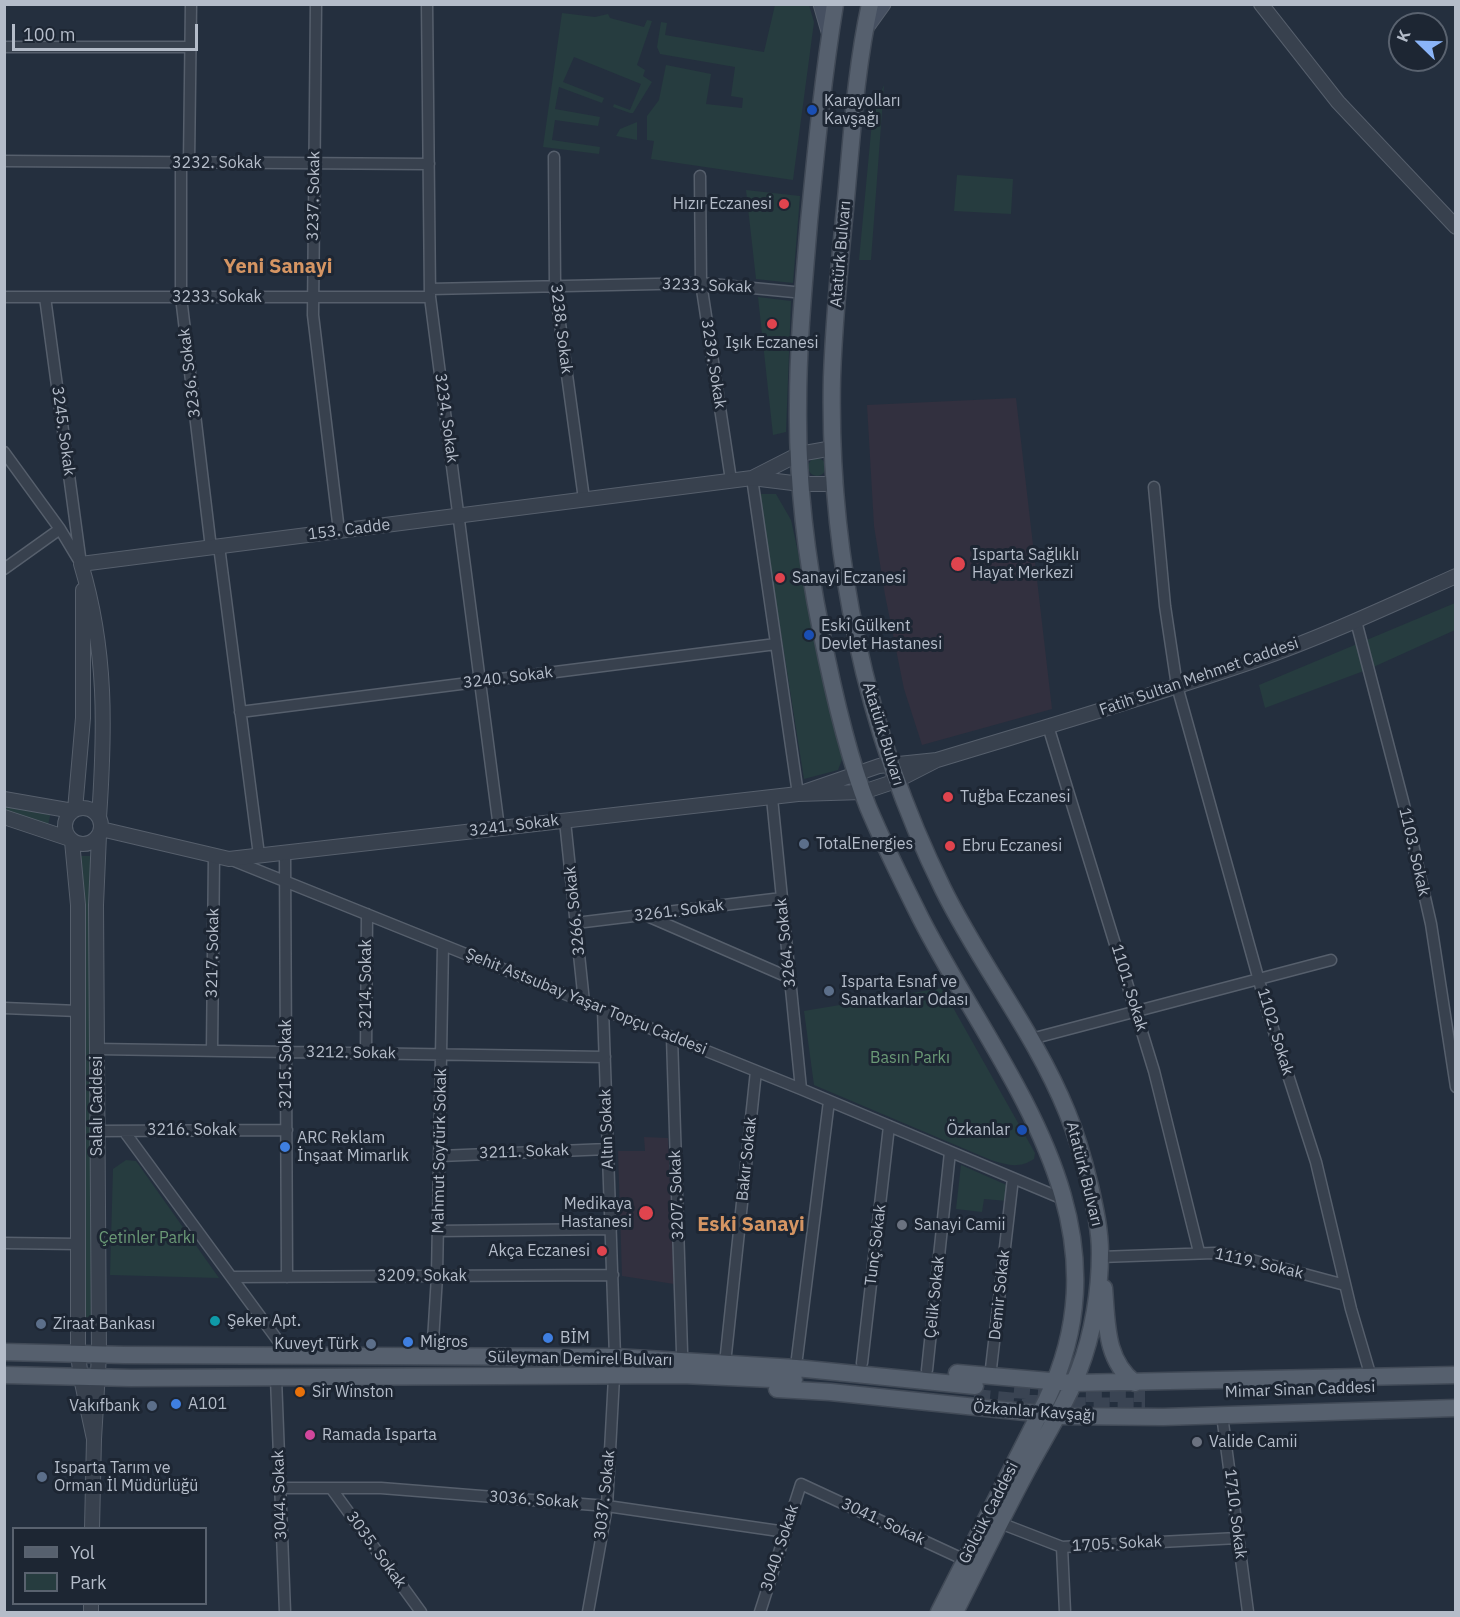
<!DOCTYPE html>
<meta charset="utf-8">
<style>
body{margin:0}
#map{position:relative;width:1460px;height:1617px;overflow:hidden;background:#242f3e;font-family:"IBM Plex Sans",sans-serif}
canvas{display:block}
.frame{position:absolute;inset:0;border:6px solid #b4bcc9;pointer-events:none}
.legend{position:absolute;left:12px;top:1527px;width:195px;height:78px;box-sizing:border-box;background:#1d2633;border:2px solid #59626f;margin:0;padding:8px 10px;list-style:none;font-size:18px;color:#b4bcc9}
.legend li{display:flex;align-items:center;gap:12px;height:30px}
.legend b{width:30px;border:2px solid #59626f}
.north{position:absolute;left:1388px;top:12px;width:60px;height:60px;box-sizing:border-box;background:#1d2633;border:2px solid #59626f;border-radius:50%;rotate:293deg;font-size:16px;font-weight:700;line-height:24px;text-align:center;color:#b4bcc9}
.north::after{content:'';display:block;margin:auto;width:21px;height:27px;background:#8ab4f8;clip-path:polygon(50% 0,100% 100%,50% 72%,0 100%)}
.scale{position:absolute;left:12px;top:24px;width:186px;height:27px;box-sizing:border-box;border:3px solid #b4bcc9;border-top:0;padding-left:8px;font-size:18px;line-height:21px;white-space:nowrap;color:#b4bcc9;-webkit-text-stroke:4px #1d2633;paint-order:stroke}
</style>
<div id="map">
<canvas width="1460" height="1617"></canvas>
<div class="frame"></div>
<ul class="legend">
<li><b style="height:8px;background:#56606e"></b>Yol</li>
<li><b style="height:16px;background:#263c3f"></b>Park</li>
</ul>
<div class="north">K</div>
<div class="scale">100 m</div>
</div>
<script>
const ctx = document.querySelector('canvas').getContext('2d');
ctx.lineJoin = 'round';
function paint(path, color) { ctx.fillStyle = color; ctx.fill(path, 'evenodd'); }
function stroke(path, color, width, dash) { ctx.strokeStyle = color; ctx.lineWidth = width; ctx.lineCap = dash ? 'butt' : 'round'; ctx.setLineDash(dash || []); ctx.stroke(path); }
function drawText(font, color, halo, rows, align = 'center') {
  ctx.font = font + ' "IBM Plex Sans",sans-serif'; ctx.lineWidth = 6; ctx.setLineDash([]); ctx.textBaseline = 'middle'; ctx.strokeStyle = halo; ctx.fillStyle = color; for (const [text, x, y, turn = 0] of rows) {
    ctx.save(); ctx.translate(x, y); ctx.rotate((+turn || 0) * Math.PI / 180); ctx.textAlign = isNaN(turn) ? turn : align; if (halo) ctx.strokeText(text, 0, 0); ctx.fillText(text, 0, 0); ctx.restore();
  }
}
paint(new Path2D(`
 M1016 398 1052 709 922 745 904 689 885 595 874 526 867 405Z
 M644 1137 668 1138 674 1284 622 1276 618 1151H645Z`), '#32303f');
paint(new Path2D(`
 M775 5H809L814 22 793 180 651 159 654 141 647 140V116L659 100 666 65 711 74 706 104 742 108 743 98 731 96 735 67 660 54 657 47 661 22 667 23 665 35 764 52Z
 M562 13 595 17 608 14 610 18 644 27 647 20 652 21 637 65 645 70 643 76 652 82 633 113H630L613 107 614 104 630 110 641 84 574 57 563 82 604 98 602 103 559 87 555 109 600 117 598 126 555 120 552 140 600 147 599 154 543 147Z
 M884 85 871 260H859L873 111Z
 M637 122V140L616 136 620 129Z
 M957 175 1013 179 1011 214 954 211Z
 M746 190 800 196 793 283 756 279Z
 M758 297 791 301 786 432 773 435Z
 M808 467a9 9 0 1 1 18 0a9 9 0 1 1-18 0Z
 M759 494H776L791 520 843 757 838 770 804 779Z
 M1455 603V630L1369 669 1265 708 1259 685Z
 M4 805 51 812 48 825 5 810Z
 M80 856H90L92 1317 85 1318 83 876Z
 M942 988 1035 1153 1034 1159C1019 1169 1007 1165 991 1160L814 1085 804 1011Z
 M126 1160 136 1161 219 1278 110 1275 113 1169Z
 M961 1165 1009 1186 1007 1201 984 1199 982 1212 956 1209Z`), '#263c3f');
stroke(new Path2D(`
 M1014 1390 1062 1394H1145
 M974 1397 1057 1405 1145 1406`), '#3a4453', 16, [16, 8]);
const minor = new Path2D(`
 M316 4 313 315 339 531
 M427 4 430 297 499 828
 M4 47H191
 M554 157 555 287 584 499
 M4 161 429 164
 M181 163V297L211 548
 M189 163 191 4
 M700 176 701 283 731 480
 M430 289 701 283 804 293
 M4 297H430
 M45 297 81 564
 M4 452 60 529 78 559
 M752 478 798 794
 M1154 487 1165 606 1177 686 1268 1013 1316 1162 1351 1309 1371 1377
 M219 546 259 855
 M4 569 60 529
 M1356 621 1404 805 1431 924 1456 1087
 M240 712 776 644
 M1048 726 1154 1071 1199 1252
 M772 798 801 1089
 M565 821 584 1002
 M285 852 287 1277
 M232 860 801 1089 1063 1199
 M645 915 790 978
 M576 923 782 898
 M4 1008 78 1011
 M603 1009 615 1357
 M672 1037 682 1352
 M1031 1039 1331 960
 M97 1049 605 1057
 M212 1051 214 855
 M366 1053 367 914
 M97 1131 287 1130
 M124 1131 290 1357
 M440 1156 608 1149
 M438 1231 611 1229
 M4 1243 78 1244
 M1100 1257 1214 1253 1248 1259 1345 1285
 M232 1277 613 1275
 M726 1354 756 1071
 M432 1357 437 1276 443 945
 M797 1358 829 1101
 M862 1363 889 1126
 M927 1370 950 1152
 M990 1377 1013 1178
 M276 1378 285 1612
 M1222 1415 1248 1612
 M280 1488H381L607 1506 786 1532
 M331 1488 421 1612
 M1000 1523 1062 1547 1238 1538
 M1062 1547 1065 1612
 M588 1612 607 1506 614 1377
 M760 1612 801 1484 965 1560`);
const tertiary = new Path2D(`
 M1261 4 1338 102 1456 227
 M833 448 799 454 752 478 801 484H836
 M81 564 752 478
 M81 564C107 650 105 730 99 818
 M937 760C1042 728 1149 697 1254 661 1323 637 1389 606 1456 576
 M937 760 896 781 863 792 798 794 879 766Z
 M4 799 73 811
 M65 826a18 18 0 1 1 36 0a18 18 0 1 1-36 0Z
 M75 810 83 718V590
 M4 817 70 839
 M101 829 229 859 798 794
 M72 841 78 905V1354L81 1378 94 1439 99 1355 96 905 99 835
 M92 1528 94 1439
 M91 1612V1604`);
const secondary = new Path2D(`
 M821 4 830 35
 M865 29 883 4`);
const primary = new Path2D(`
 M835 4C823 77 816 150 809 222 804 283 798 344 798 405 797 480 806 557 821 630 832 686 847 754 868 807 884 845 903 883 921 919 999 1071 1134 1217 1047 1399L939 1612
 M870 4C856 68 852 134 846 199 840 258 834 318 832 377 828 553 865 731 943 889 981 966 1035 1033 1067 1112 1077 1136 1084 1161 1090 1186 1095 1208 1100 1230 1100 1253 1100 1291 1093 1334 1079 1370 1065 1407 1042 1441 1024 1476 1000 1521 978 1567 955 1612
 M1104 1288C1107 1323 1105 1360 1135 1383
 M4 1352 124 1355 615 1357 796 1368 975 1386
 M957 1373 1073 1383 1456 1375
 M4 1375 131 1378 682 1375 794 1380
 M777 1389 830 1392 1064 1416 1163 1417 1456 1408`);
stroke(minor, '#565f6c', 13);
stroke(tertiary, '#565f6c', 16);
stroke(secondary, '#565f6c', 17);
stroke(primary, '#414a57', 19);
stroke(minor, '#38414e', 10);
stroke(tertiary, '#38414e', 14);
stroke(secondary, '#465061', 15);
stroke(primary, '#56606e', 16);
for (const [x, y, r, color] of [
 [812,110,6,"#1a4fb4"],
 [784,204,6,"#e0444e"],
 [772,324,6,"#e0444e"],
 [958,564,8,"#e0444e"],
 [780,578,6,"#e0444e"],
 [809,635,6,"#1a4fb4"],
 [948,797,6,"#e0444e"],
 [804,844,6,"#5c6f8a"],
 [950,846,6,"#e0444e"],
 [829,991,6,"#5c6f8a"],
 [1022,1130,6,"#1a4fb4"],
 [285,1147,6,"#3f7fe0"],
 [646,1213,8,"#e0444e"],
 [902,1225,6,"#6b7280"],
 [602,1251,6,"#e0444e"],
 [215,1321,6,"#0f9aa8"],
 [41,1324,6,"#5c6f8a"],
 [548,1338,6,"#3f7fe0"],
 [408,1342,6,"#3f7fe0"],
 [371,1344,6,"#5c6f8a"],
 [300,1392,6,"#e8710a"],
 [176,1404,6,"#3f7fe0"],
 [152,1406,6,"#5c6f8a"],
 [310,1435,6,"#d1479c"],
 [1197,1442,6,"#6b7280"],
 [42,1477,6,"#5c6f8a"]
]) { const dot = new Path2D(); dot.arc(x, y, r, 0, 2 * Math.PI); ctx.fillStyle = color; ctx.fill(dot); stroke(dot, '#1d2633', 2); }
drawText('16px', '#b4bcc9', '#1d2633', [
 ["Karayolları",824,101],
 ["Kavşağı",824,119],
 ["Hızır Eczanesi",772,204,"right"],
 ["Işık Eczanesi",772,343,"center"],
 ["Isparta Sağlıklı",972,555],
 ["Hayat Merkezi",972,573],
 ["Sanayi Eczanesi",792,578],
 ["Eski Gülkent",821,626],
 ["Devlet Hastanesi",821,644],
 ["Tuğba Eczanesi",960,797],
 ["TotalEnergies",816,844],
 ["Ebru Eczanesi",962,846],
 ["Isparta Esnaf ve",841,982],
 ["Sanatkarlar Odası",841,1000],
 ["Özkanlar",1010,1130,"right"],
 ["ARC Reklam",297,1138],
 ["İnşaat Mimarlık",297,1156],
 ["Medikaya",632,1204,"right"],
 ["Hastanesi",632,1222,"right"],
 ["Sanayi Camii",914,1225],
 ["Akça Eczanesi",590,1251,"right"],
 ["Şeker Apt.",227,1321],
 ["Ziraat Bankası",53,1324],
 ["BİM",560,1338],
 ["Migros",420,1342],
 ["Kuveyt Türk",359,1344,"right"],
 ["Sir Winston",312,1392],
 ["A101",188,1404],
 ["Vakıfbank",140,1406,"right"],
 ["Ramada Isparta",322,1435],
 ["Valide Camii",1209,1442],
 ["Isparta Tarım ve",54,1468],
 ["Orman İl Müdürlüğü",54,1486]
], 'left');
drawText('16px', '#b4bcc9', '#1d2633', [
 ["3232. Sokak",217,163],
 ["3237. Sokak",314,196,-89],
 ["Atatürk Bulvarı",841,254,-85],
 ["3233. Sokak",707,286,2],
 ["3233. Sokak",217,297],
 ["3238. Sokak",561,329,83],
 ["3239. Sokak",713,364,81],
 ["3236. Sokak",190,373,-97],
 ["3234. Sokak",446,418,82],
 ["3245. Sokak",63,431,82],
 ["153. Cadde",349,530,-7],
 ["Fatih Sultan Mehmet Caddesi",1199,677,-19],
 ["3240. Sokak",508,678,-7],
 ["Atatürk Bulvarı",883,734,73],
 ["3241. Sokak",514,826,-7],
 ["1103. Sokak",1414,852,77],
 ["3266. Sokak",575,911,-96],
 ["3261. Sokak",679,911,-7],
 ["3264. Sokak",786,943,-96],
 ["3217. Sokak",213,953,-89],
 ["3214. Sokak",366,984,-90],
 ["1101. Sokak",1129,988,73],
 ["Şehit Astsubay Yaşar Topçu Caddesi",586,1002,22],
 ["1102. Sokak",1275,1032,73],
 ["3212. Sokak",351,1053,1],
 ["3215. Sokak",286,1064,-90],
 ["Salalı Caddesi",97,1106,-90],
 ["Altın Sokak",607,1129,-92],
 ["3216. Sokak",192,1130],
 ["Mahmut Soytürk Sokak",440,1151,-89],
 ["3211. Sokak",524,1152,-2],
 ["Bakır Sokak",747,1159,-84],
 ["Atatürk Bulvarı",1084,1174,76],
 ["3207. Sokak",677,1195,-92],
 ["Tunç Sokak",876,1245,-83],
 ["1119. Sokak",1259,1264,13],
 ["3209. Sokak",422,1276],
 ["Demir Sokak",1000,1295,-84],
 ["Çelik Sokak",935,1297,-84],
 ["Süleyman Demirel Bulvarı",580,1359,1],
 ["Mimar Sinan Caddesi",1300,1390,-2],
 ["Özkanlar Kavşağı",1034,1412,4],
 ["3044. Sokak",280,1495,-92],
 ["3037. Sokak",605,1495,-84],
 ["3036. Sokak",534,1500,4],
 ["Gölcük Caddesi",989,1513,-63],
 ["1710. Sokak",1235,1514,83],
 ["3041. Sokak",883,1522,25],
 ["1705. Sokak",1117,1544,-3],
 ["3040. Sokak",780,1548,-72],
 ["3035. Sokak",376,1550,54]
]);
drawText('16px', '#6b9a76', '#1d2633', [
 ["Basın Parkı",910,1058],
 ["Çetinler Parkı",147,1238]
]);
drawText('bold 20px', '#d59563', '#1d2633', [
 ["Yeni Sanayi",278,267],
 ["Eski Sanayi",751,1225]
]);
</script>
